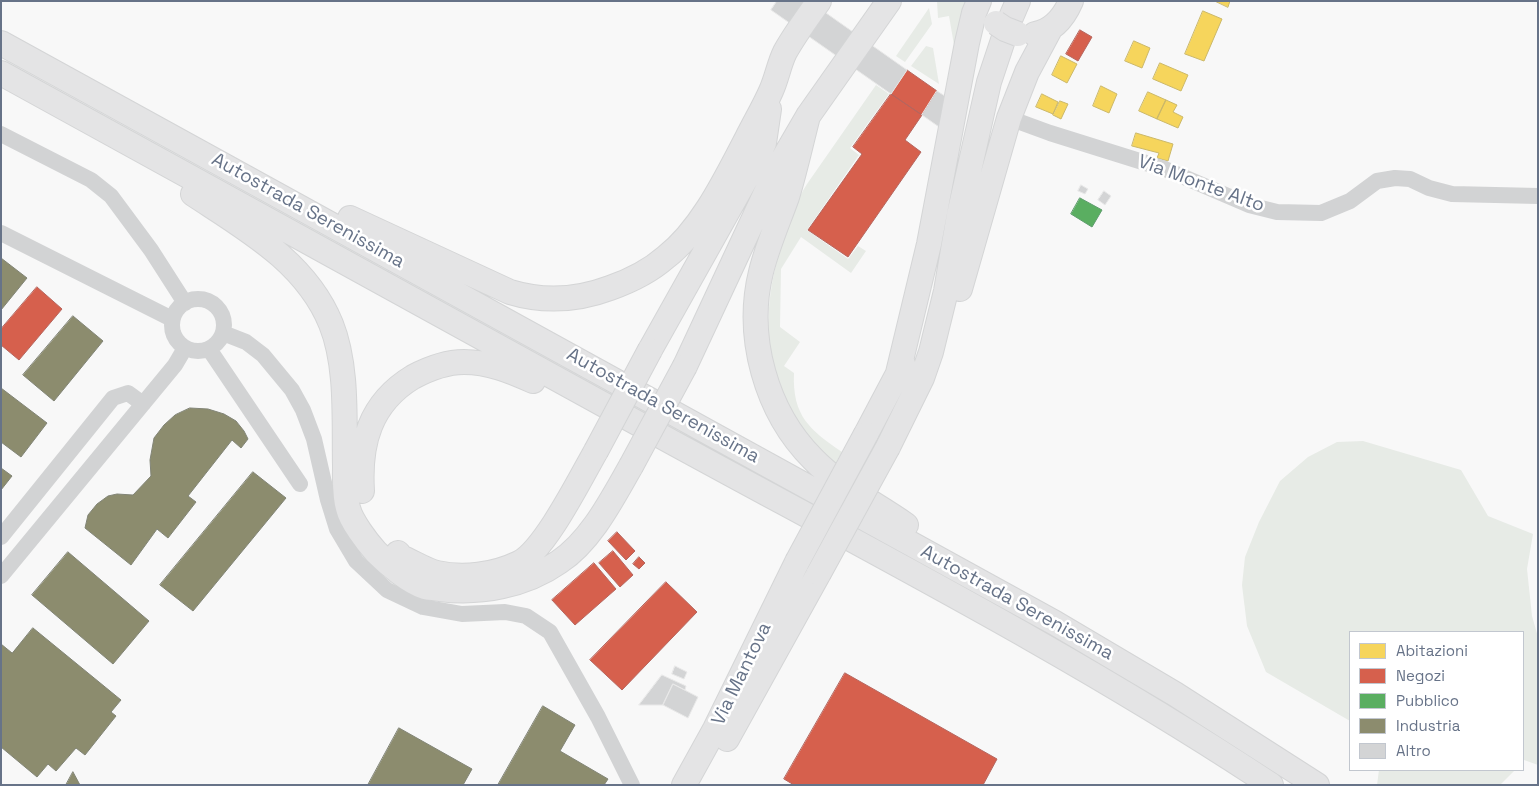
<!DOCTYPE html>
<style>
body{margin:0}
#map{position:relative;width:1539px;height:786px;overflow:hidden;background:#f8f8f8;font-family:"Space Grotesk",sans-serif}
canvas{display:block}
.frame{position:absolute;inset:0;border:2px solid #677388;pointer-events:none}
.legend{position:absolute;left:1349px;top:631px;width:175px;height:140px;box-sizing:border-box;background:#fff;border:1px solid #c2c7cf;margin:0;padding:6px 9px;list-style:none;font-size:15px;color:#677388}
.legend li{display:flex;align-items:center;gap:10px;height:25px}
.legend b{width:25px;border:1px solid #c2c7cf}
</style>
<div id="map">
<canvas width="1539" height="786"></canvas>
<div class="frame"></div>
<ul class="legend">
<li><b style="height:14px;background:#f6d55c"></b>Abitazioni</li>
<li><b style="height:14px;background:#d6604d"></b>Negozi</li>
<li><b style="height:14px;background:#5aae61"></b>Pubblico</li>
<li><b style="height:14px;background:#8c8c6e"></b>Industria</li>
<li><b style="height:14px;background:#d3d4d5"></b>Altro</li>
</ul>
</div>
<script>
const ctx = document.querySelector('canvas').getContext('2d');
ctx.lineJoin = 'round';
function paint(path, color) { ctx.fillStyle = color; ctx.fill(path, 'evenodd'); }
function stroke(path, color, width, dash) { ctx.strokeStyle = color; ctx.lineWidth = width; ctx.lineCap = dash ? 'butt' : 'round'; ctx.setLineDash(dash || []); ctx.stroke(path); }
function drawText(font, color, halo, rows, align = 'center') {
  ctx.font = font + ' "Space Grotesk",sans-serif'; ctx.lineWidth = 5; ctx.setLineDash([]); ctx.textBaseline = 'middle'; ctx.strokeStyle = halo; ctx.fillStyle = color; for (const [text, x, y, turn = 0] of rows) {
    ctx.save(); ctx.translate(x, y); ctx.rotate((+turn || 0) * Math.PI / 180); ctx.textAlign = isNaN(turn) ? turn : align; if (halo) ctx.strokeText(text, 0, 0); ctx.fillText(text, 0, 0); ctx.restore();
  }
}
paint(new Path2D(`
 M937 1H968L958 68 949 16 938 18Z
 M929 8 932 24 905 62 896 56Z
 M926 46 933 48 939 84 911 66Z
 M876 85 889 94 850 148 859 155 807 230 848 259 858 246 866 251 851 273 801 237 781 269 780 327 800 342 784 366 794 373C792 416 810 430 842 452L834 466C816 447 798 427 787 403 759 344 766 288 787 229 793 214 798 198 807 184Z
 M1363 441 1461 470 1488 516 1533 534 1527 569 1532 616 1538 637V765L1524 760 1523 762V632H1350V721L1266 672 1247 626 1242 585 1245 557 1259 522 1280 481 1308 457 1337 442Z
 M1379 770H1515L1500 785H1377Z`), '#e7ebe6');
const homes = new Path2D(`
 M1215 1H1230L1228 7Z
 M1203 11 1222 19 1204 61 1185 54Z
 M1134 41 1150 48 1142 68 1125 61Z
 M1061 56 1077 64 1067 83 1052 75Z
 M1160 63 1188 75 1181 91 1153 79Z
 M1101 86 1117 94 1109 113 1093 106Z
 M1148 92 1166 100 1157 119 1139 111Z
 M1042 94 1058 102 1053 114 1036 107Z
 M1166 100 1177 105 1173 112 1183 117 1178 128 1157 119Z
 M1060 101 1068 104 1061 119 1053 115Z
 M1136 133 1173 144 1168 161 1157 158 1159 153 1132 146Z`);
paint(homes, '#f6d55c');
stroke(homes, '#cbb869', 1);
const shops = new Path2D(`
 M1080 30 1092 37 1078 61 1066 54Z
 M907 70 937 91 922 115 891 94Z
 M891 94 922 115 905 140 921 152 848 257 808 230 862 154 853 147Z
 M37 287 62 309 19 360 1 345V329Z
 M617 532 635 551 626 560 608 541Z
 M613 551 633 575 620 587 599 563Z
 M639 557 645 563 639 569 633 564Z
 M594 563 616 589 575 625 552 600Z
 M666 582 697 612 622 690 590 660Z
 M845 673 997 759 983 785H794L784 779Z`);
paint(shops, '#d6604d');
stroke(shops, '#b5665f', 1);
const public = new Path2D(`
 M1080 198 1102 210 1092 227 1071 214Z`);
paint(public, '#5aae61');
stroke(public, '#5e9c6d', 1);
const industry = new Path2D(`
 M1 258 27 278 1 310Z
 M73 316 103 341 54 401 23 375Z
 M1 388 47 423 21 457 1 442Z
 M190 408 208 409 224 414 236 421 244 431 248 439 241 448 232 440 188 496 196 502 168 538 157 529 131 565 85 528 88 515 97 504 108 496 117 494 133 495 151 476 150 460 154 438 164 425 175 415Z
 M1 468 12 476 1 490Z
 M253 472 286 498 193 611 160 585Z
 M68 552 149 621 113 664 32 595Z
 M33 628 121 700 111 712 116 716 85 755 76 748 56 771 48 764 37 777 1 747V644L12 653Z
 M543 706 575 725 560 751 608 779 604 785H498Z
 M399 728 472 769 463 785H368Z
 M73 772 80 785H66Z`);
paint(industry, '#8c8c6e');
stroke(industry, '#818476', 1);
const building = new Path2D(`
 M777 1H809L907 70 891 94 771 10Z
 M937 91 948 98 942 129 922 115Z
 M1081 185 1088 189 1085 194 1078 191Z
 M1104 191 1111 196 1105 205 1098 200Z
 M675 666 687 672 684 679 672 674Z
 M662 675 686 686 685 690 673 684 663 705H639Z
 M673 684 698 697 688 718 663 705Z`);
paint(building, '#d3d4d5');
stroke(building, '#e8e8e8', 1);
const highway = new Path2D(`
 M1035 34C1053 31 1064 17 1071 1
 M1 43 1055 623 1175 694 1317 785
 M1 73C224 194 445 319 668 440 871 551 1078 657 1271 785
 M808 116C801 143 795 171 787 197 778 222 767 247 761 272 745 337 766 412 813 459 839 486 875 503 906 525
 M193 194C246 229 306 262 331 324 348 366 344 421 345 466 345 479 344 495 348 508 351 521 367 542 376 552 388 564 409 582 425 587 429 588 435 588 440 589 480 594 525 586 559 562 591 541 612 499 631 466
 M350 218 510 292C543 302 578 300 610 288 630 281 650 271 666 257 702 229 726 178 747 138 755 122 764 107 771 91 777 78 779 64 785 52 795 34 807 18 819 1
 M960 289 1009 118 1027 72 1050 29
 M650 350 756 161 764 143 769 109
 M685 366 776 171 808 116 889 1
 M897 377 929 244 967 43 974 13 979 1
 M866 434 903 364
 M888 447 922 378 931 352 946 291 959 215 989 82 1009 22 1018 1
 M362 491C359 443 370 403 413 377 428 369 446 362 464 362 489 362 511 371 533 381
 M398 553 401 557C413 562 425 570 437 573 463 579 494 575 519 563 545 550 581 477 596 451
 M727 739 819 573
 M684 785 715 729 797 562`);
stroke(highway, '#d4d5d6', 26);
stroke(new Path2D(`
 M1009 118 1050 133 1165 169 1249 205 1277 212 1321 213 1350 201 1377 181 1395 178 1410 179 1429 188 1452 194 1538 196
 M1 134 91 180 111 196 151 250 185 303
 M1 233 172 319
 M172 325a26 26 0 1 1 52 0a26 26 0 1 1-52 0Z
 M223 333 246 342 263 355 292 390 303 410 314 439 328 500 337 529 356 561 387 590 423 607 462 614 505 612 526 616 550 632 598 717 632 785
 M209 349 300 484
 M1 537 113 398 128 393 143 404
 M1 576 175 365 185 348`), '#d2d3d4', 16);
stroke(highway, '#e4e4e5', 24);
const highwayBridge = new Path2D(`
 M996 23 1005 29 1018 34
 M596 451 650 350
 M631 466 685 366
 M797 562 866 434
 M819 573 888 447`);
stroke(highwayBridge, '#d4d5d6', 26, []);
stroke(highwayBridge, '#e4e4e5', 24);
drawText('19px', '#677388', '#fff', [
 ["Via Monte Alto",1201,184,20],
 ["Autostrada Serenissima",308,211,29],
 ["Autostrada Serenissima",663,406,29],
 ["Autostrada Serenissima",1017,603,29],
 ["Via Mantova",742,674,-64]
]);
</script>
